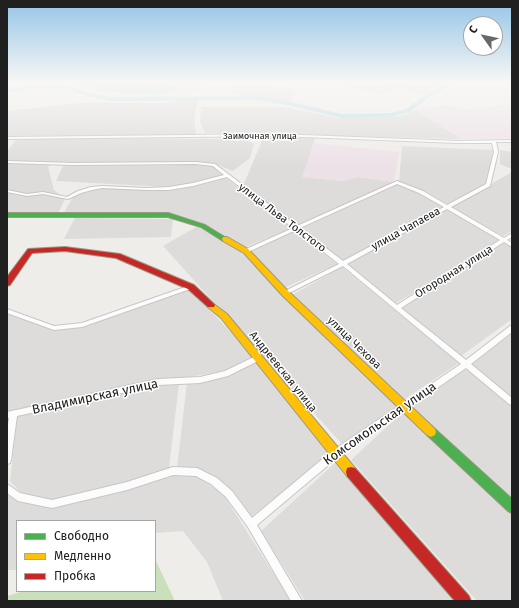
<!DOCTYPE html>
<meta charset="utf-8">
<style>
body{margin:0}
#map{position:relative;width:519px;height:608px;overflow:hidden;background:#efede9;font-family:"Fira Sans",sans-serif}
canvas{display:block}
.frame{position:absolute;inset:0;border:8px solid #202020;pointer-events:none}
.legend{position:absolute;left:16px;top:520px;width:140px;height:72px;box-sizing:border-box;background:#fff;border:1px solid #a6a6a6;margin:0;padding:5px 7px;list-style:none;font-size:12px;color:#202020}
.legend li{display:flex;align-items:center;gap:8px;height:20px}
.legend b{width:20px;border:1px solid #a6a6a6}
.north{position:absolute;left:463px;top:16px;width:40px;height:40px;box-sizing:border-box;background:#fff;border:1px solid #a6a6a6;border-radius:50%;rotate:303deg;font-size:11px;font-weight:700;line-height:16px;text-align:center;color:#202020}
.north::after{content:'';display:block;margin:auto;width:14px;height:18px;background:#686866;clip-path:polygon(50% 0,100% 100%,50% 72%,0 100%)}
</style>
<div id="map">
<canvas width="519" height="608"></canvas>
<div class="frame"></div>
<ul class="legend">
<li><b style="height:5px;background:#4caf50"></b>Свободно</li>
<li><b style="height:5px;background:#ffc107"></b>Медленно</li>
<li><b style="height:5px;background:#c62828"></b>Пробка</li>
</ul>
<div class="north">С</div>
</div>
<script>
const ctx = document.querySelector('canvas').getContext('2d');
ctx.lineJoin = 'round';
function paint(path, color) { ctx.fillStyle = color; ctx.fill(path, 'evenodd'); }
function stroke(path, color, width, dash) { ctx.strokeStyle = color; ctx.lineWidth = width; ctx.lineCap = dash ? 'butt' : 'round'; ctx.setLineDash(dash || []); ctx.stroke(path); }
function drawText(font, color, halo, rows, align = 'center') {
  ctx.font = font + ' "Fira Sans",sans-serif'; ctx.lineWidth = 3; ctx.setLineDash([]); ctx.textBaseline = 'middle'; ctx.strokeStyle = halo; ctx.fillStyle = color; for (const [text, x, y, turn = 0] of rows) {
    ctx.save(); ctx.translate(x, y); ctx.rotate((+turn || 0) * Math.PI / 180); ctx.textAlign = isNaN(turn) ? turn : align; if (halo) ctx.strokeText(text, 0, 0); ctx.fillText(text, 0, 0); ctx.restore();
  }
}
paint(new Path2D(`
 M235 83H261L299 90 289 101 230 94Z
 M290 83H449L421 95 402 89 382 94 324 83 316 87Z
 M179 99 198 100 194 118 196 135 7 136V111L79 103H169Z
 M201 107H284L338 118 403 116 416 110 462 139 205 133 200 121Z
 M264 136 315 138 303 177 342 181 357 177 394 182 297 226 243 186Z
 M18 138 240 139 254 143 250 158 233 171 215 164 196 162 74 163 7 161V151Z
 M402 146 494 150 485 185 446 204 425 191 399 182Z
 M500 150 512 152V169L500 164Z
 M7 163 51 164 48 167 54 190 65 199 57 215 7 214Z
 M194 165 212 166 222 175 194 185 168 187 56 181 63 166Z
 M512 172V231L503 236 451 207Z
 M226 178 292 228 243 248 207 227 168 213 63 214 73 197 80 191 93 188 108 187 159 191 197 186Z
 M399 184 419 192 446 208 341 261 301 229Z
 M448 210 503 241 396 303 346 264Z
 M75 218 173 219 171 237 64 239Z
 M198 226 244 252 263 274 399 406 342 444 163 246Z
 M295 231 337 264 286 287 250 252Z
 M504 242 512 246V319L461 356 400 308Z
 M342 267 459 363 405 399 292 295Z
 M190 289 254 357 223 371 184 378 157 379 98 394 7 413V313L53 329 62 330 83 326Z
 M512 333V398L471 365Z
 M257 360 333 454 251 517 231 490 177 468 187 383H201Z
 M466 368 512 405V500L411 407Z
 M179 384 169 468 126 483 52 500 20 492 10 481 17 419 19 416 158 385Z
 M404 411 512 512V601H477L351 460Z
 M336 462 455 601H305L261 531Z
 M172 475 196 476 223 494 291 601H223L207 562 183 531 155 533V521H17V570H7V492L16 500 53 506Z`), '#dedcda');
paint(new Path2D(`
 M77 83H207L202 92 147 95 97 91 75 84Z
 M512 104V138L462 139 416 110 447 105 467 109Z
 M314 143 399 152 394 182 358 177 342 181 302 177Z`), '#ede1e8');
paint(new Path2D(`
 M155 559 175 601H7V596L24 591H155Z`), '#cae0bc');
paint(new Path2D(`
 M82 83H166L174 85 176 87 166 94 120 93 95 87Z`), '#badee5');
paint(new Path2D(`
 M449 83H456L431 96 410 112 390 117 342 118 283 104 256 100 109 101 81 94 67 89 35 88 7 93V89L35 84 68 85 85 92 109 97 256 96 283 100 342 114 390 113 406 109 427 94Z`), '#badee5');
const street = new Path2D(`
 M388 83H402L398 85Z
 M277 134 458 141 512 140V142H496L498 152 490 186 451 207 504 238 512 233V237L507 240 512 243V247L504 242 401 308 466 360 510 326H512V332L471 364 512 398V405L509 404 466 368 338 457 257 525 302 601H291L248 527 226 497 211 484 196 476 173 475 127 490 52 508 18 501 7 493V484L20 493 52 500 127 482 173 467 197 468 217 478 232 491 252 518 332 451 461 364 343 266 287 294H283L282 293 283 292 339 264 296 230 248 252H244L243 251 244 250 293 228 227 177 193 186 169 190H147L102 188 92 190 81 193 68 199 43 194 27 196 7 192V190L27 194 43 192 67 197 78 191 91 187 102 186 147 188 169 187 193 183 224 175 213 166 196 164 73 165 7 163V161L73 163 196 162 215 164 297 226 397 181 423 191 447 205 486 184 494 152 492 143H458L277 136 7 139V137ZM397 184 419 193 444 207 343 261 300 228ZM447 209 500 240 397 305 347 264Z
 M191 285 193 286 194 287 193 288 82 327 54 330 7 313V309L54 326 82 323Z
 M258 355 260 356 261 358 260 360 228 376 200 383 158 385 17 416 11 460 10 463 7 464V431L9 418H7V412L158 379 200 377 225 371Z`);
const fast = new Path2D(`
 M7 213H168L205 225 228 239 227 241H223L201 227 168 217H7Z
 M431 427 435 429 512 499V513L508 511 427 435 426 432 427 429Z`);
const slow = new Path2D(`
 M223 237H227L248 249 288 291 435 429 436 432 435 435 431 437 427 435 282 295 244 253 223 241 222 239Z
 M211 302 227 314 355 468 356 472 355 476 351 477 347 476 221 318 208 307 207 305Z`);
const jam = new Path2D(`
 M65 247 120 254 194 285 215 305 214 307H208L188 289 116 258 65 251 32 253 10 285 7 286V277L28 249Z
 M351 467 355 468 469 596 471 601H455L347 476 346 472 347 468Z`);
stroke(street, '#c7c6c5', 2);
stroke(fast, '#999a7f', 2);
stroke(slow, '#999a7f', 2);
stroke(jam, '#999a7f', 2);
paint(street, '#fdfcfc');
paint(fast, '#4caf50');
paint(slow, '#ffc107');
paint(jam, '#c62828');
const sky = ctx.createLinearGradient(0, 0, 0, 168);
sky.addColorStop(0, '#95c5e7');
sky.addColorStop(0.49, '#f8f7f5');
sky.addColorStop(1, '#f8f7f500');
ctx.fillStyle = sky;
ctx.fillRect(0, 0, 519, 168);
drawText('9px', '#202020', '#fff', [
 ["Заимочная улица",260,136]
]);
drawText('11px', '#202020', '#fff', [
 ["улица Льва Толстого",282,218,37],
 ["улица Чапаева",406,229,-29],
 ["Огородная улица",454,272,-32],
 ["улица Чехова",354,343,44],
 ["Андреевская улица",283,372,51]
]);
drawText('13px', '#202020', '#fff', [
 ["Владимирская улица",95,397,-12],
 ["Комсомольская улица",380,424,-35]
]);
</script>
